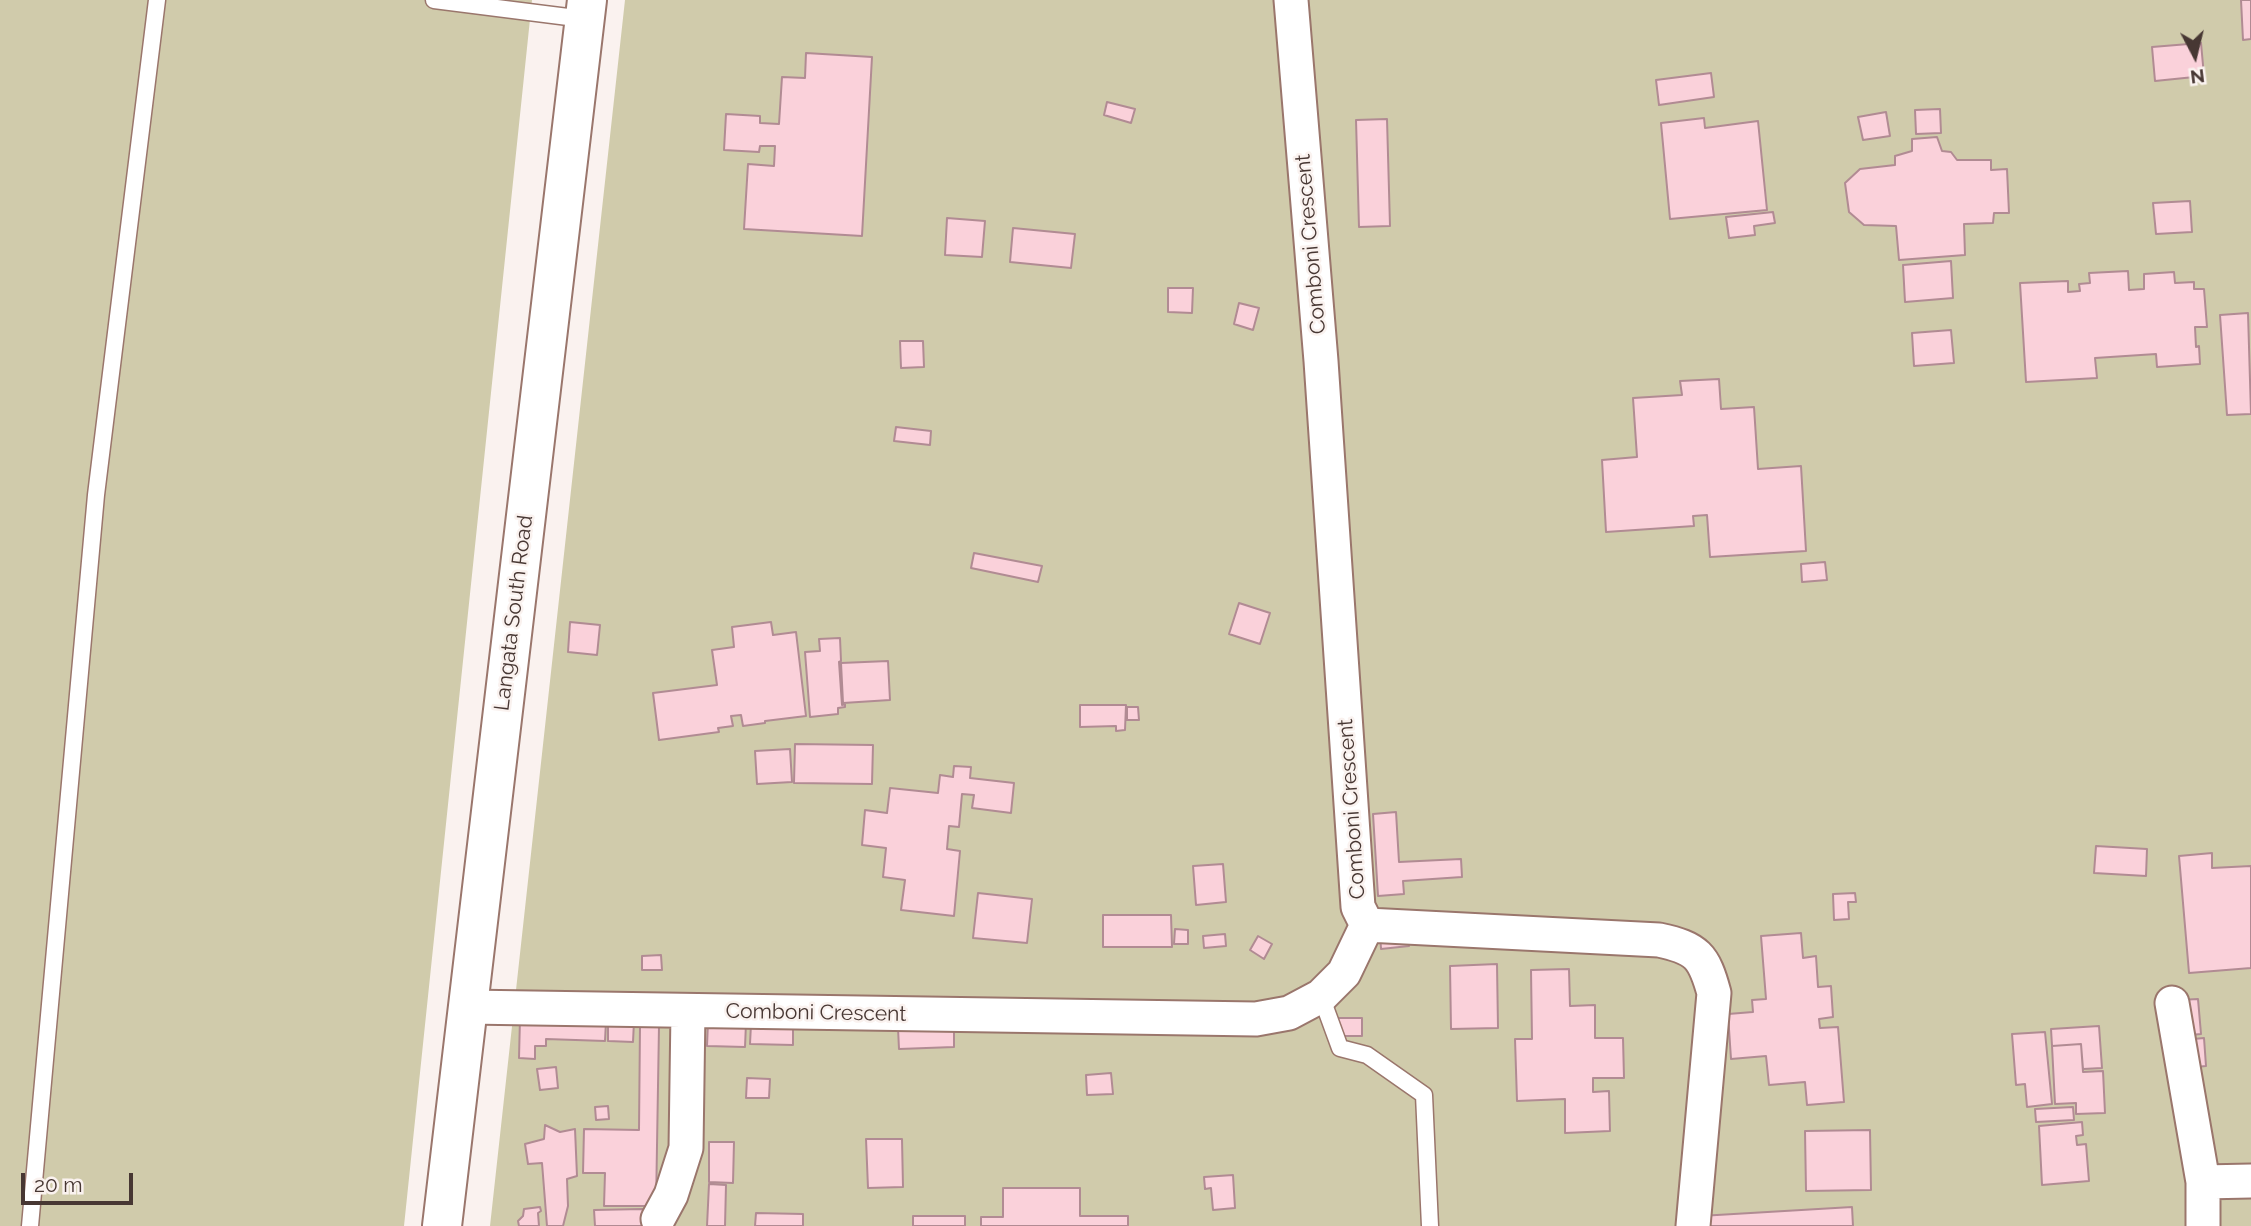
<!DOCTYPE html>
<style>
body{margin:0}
#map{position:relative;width:2251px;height:1226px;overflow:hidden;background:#faf2ef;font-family:Raleway,sans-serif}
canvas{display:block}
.north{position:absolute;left:2160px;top:21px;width:70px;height:70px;-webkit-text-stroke:5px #faf2ef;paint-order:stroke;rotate:173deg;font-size:19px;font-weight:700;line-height:28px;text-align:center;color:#473733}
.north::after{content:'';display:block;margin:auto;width:24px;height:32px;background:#473733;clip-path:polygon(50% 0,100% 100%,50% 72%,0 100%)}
.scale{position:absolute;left:21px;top:1173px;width:112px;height:32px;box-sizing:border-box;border:4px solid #473733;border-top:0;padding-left:9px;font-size:21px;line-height:24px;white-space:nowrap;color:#473733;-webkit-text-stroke:5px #faf2ef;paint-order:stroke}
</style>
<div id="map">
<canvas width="2251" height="1226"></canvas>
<div class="north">N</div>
<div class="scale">20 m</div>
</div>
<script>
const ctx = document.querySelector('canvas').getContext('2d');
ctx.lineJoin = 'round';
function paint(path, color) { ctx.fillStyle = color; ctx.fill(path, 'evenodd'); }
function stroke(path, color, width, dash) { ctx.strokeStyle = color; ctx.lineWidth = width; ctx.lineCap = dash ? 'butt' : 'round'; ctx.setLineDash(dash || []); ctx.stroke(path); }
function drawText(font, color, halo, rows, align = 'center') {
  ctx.font = font + ' Raleway,sans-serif'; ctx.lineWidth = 5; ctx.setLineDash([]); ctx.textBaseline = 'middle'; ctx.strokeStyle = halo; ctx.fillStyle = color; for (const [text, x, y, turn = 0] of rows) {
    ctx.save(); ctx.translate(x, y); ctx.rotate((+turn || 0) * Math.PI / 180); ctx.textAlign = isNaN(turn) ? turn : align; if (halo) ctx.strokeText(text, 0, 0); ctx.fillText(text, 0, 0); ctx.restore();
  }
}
paint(new Path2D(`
 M0 0H532L404 1226H0Z
 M625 0H2251V1226H490Z`), '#d0cbab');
const building = new Path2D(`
 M2241 0H2251V39L2243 40Z
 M2201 43 2204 76 2155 81 2152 47Z
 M806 53 872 57 862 236 744 229 748 164 774 166 775 146H760L759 152 724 150 726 114 760 116V123L779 124 782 77 805 78Z
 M1711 73 1714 97 1659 105 1656 80Z
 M1107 102 1135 109 1131 123 1104 115Z
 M1940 109 1941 133 1916 134 1915 110Z
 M1886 112 1890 136 1863 140 1858 117Z
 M1704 118 1705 128 1758 121 1767 210 1670 219 1661 123Z
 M1387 119 1390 226 1359 227 1356 120Z
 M1937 137 1942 151 1951 152 1957 160H1991V170L2007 169 2009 213H1994L1993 223 1964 224 1965 255 1899 260 1896 226 1864 225 1849 212 1845 183 1860 169 1895 165V156L1912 151V139Z
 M2190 201 2192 232 2156 234 2153 203Z
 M1773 212 1775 223 1754 226 1755 235 1729 238 1726 217Z
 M947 218 985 221 982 257 945 255Z
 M1013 228 1075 234 1071 268 1010 262Z
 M1951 261 1953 298 1905 302 1903 265Z
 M2128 271 2129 290 2144 289V274L2174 272 2175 283 2194 282V289H2204L2207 327H2195L2196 347 2199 346 2200 364 2157 367 2156 354 2095 358 2097 378 2026 382 2020 283 2068 281V292L2080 291 2079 284 2090 283 2089 273Z
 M1168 288H1193L1192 313 1168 312Z
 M1239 303 1259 308 1253 330 1234 324Z
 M2248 313 2251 414 2227 415 2220 315Z
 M1951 330 1954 363 1914 366 1912 333Z
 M900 341H923L924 367 901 368Z
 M1719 379 1721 409 1754 407 1758 469 1801 466 1806 551 1710 557 1707 515 1693 516 1694 526 1606 532 1602 460 1637 457 1633 398 1682 395 1680 381Z
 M896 427 931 431 930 445 894 441Z
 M974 553 1042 566 1038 582 971 568Z
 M1825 562 1827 580 1802 582 1801 564Z
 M1239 603 1270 613 1260 644 1229 634Z
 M570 622 600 625 597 655 568 652Z
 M771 622 773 635 796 632 806 716 765 721V723L743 726 741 715 731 716 733 726 718 728 719 732 659 740 653 693 717 685 712 650 734 647 732 627Z
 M840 638 841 661 839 662 842 705 845 704V707L838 708V714L810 717 805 652 820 651 819 639Z
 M888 661 890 700 843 703 841 663Z
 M1080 705H1126L1125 730 1116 731V726L1080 727Z
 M1127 707H1138L1139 720H1127Z
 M795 744 873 745 872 784 794 783Z
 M790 749 792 782 757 784 755 751Z
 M954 766 971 767 970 778 1014 783 1011 813 972 808 974 795 962 794 959 827 949 826 947 849 960 851 954 916 901 910 905 880 883 877 886 848 862 845 865 810 887 813 890 788 938 793 940 775 953 777Z
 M1396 812 1399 862 1461 859 1462 877 1403 881 1404 894 1378 896 1373 814Z
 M2096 846 2147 849 2146 876 2094 873Z
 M2212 853V868L2251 866V968L2189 973 2179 856Z
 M1223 864 1226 902 1196 905 1193 866Z
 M978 893 1032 899 1027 943 973 938Z
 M1855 893 1856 902H1848L1849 919 1834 920 1833 894Z
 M1103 915H1171L1172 947H1103Z
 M1175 929 1188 930V944H1174Z
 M1407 929 1409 946 1381 949 1380 932Z
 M1801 933 1803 958 1816 956 1818 987 1831 986 1833 1017 1819 1019 1820 1028 1838 1027 1844 1102 1807 1105 1805 1082 1769 1085 1766 1056 1731 1059 1728 1014 1753 1012 1752 1000 1766 999 1761 936Z
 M1225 934 1226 946 1204 948 1203 936Z
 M1258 936 1272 944 1264 959 1250 950Z
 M661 955 662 970H642V956Z
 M1497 964 1498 1028 1451 1029 1450 966Z
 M1569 969 1570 1006 1595 1005V1038H1623L1624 1078H1593V1092L1609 1091 1610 1131 1565 1133V1099L1517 1101 1515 1039H1532L1531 970Z
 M2198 999 2201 1034 2180 1036 2179 1000Z
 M520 1018 606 1021 605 1041 546 1039V1046H535V1059L519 1058Z
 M1338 1018H1362V1036H1338Z
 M608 1021H634L633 1042 608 1041Z
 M708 1022 746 1023 745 1047 707 1046Z
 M751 1024 793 1025V1045L750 1044Z
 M640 1025 659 1026 656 1206H604L605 1173H583L584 1129 639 1130Z
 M954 1026V1047L899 1049 898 1028Z
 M2099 1026 2102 1068 2083 1069 2081 1044 2052 1046 2051 1029Z
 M2045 1032 2052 1104 2027 1107 2025 1084 2016 1085 2012 1034Z
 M2204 1038 2206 1066 2186 1068 2183 1040Z
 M2081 1044 2083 1072 2103 1071 2105 1113 2076 1114V1103L2055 1104 2052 1046Z
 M556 1067 558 1088 540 1090 537 1069Z
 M1111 1073 1113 1094 1087 1095 1086 1075Z
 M747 1078 770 1079 769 1098H746Z
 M608 1106 609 1119 596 1120 595 1107Z
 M2073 1107 2074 1120 2036 1122 2035 1109Z
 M2082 1122 2083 1135 2076 1136 2077 1145 2086 1144 2089 1181 2042 1185 2039 1126Z
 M545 1125 560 1132 575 1129 577 1176 567 1179 568 1206 563 1226H547L542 1163 528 1164 525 1144 544 1139Z
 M1870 1130 1871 1190 1806 1191 1805 1131Z
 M866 1139H902L903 1187 868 1188Z
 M709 1142H734L733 1183 709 1182Z
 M1233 1175 1235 1208 1213 1210 1211 1188 1205 1189 1204 1177Z
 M709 1184 726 1185 725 1226H707Z
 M1003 1188H1080V1216H1128V1226H981V1217H1003Z
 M540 1207 541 1211 538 1213 539 1226H519L518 1221 523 1216 524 1209Z
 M1852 1207 1853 1226H1701L1700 1216Z
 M643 1209V1226H595L594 1210Z
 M756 1213 803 1214V1226H755Z
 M913 1216H965V1226H913Z`);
paint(building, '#fad1da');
stroke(building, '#b18b93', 2);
const lane = new Path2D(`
 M434 0 584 19
 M1321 996 1340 1048 1367 1055 1424 1095 1430 1226
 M30 1226 96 495 157 0`);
const street = new Path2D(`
 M1367 925 1659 940C1697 948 1704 956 1714 993L1693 1226
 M2172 1003 2203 1182V1226
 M467 1007 1256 1019 1289 1013 1321 996 1344 973 1367 925 1358 907 1321 361 1291 0
 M2203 1182 2251 1181
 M658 1219 671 1195 686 1148 688 1011`);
const secondary = new Path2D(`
 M442 1226 587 0`);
stroke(lane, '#9a766c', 19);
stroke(street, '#9a766c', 37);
stroke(secondary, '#9a766c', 42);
stroke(lane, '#fff', 16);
stroke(street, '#fff', 33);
stroke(secondary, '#fff', 38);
drawText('21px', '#473733', '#faf2ef', [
 ["Comboni Crescent",1311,244,-95],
 ["Langata South Road",514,613,-83],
 ["Comboni Crescent",1352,809,-94],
 ["Comboni Crescent",816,1013,1]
]);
</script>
